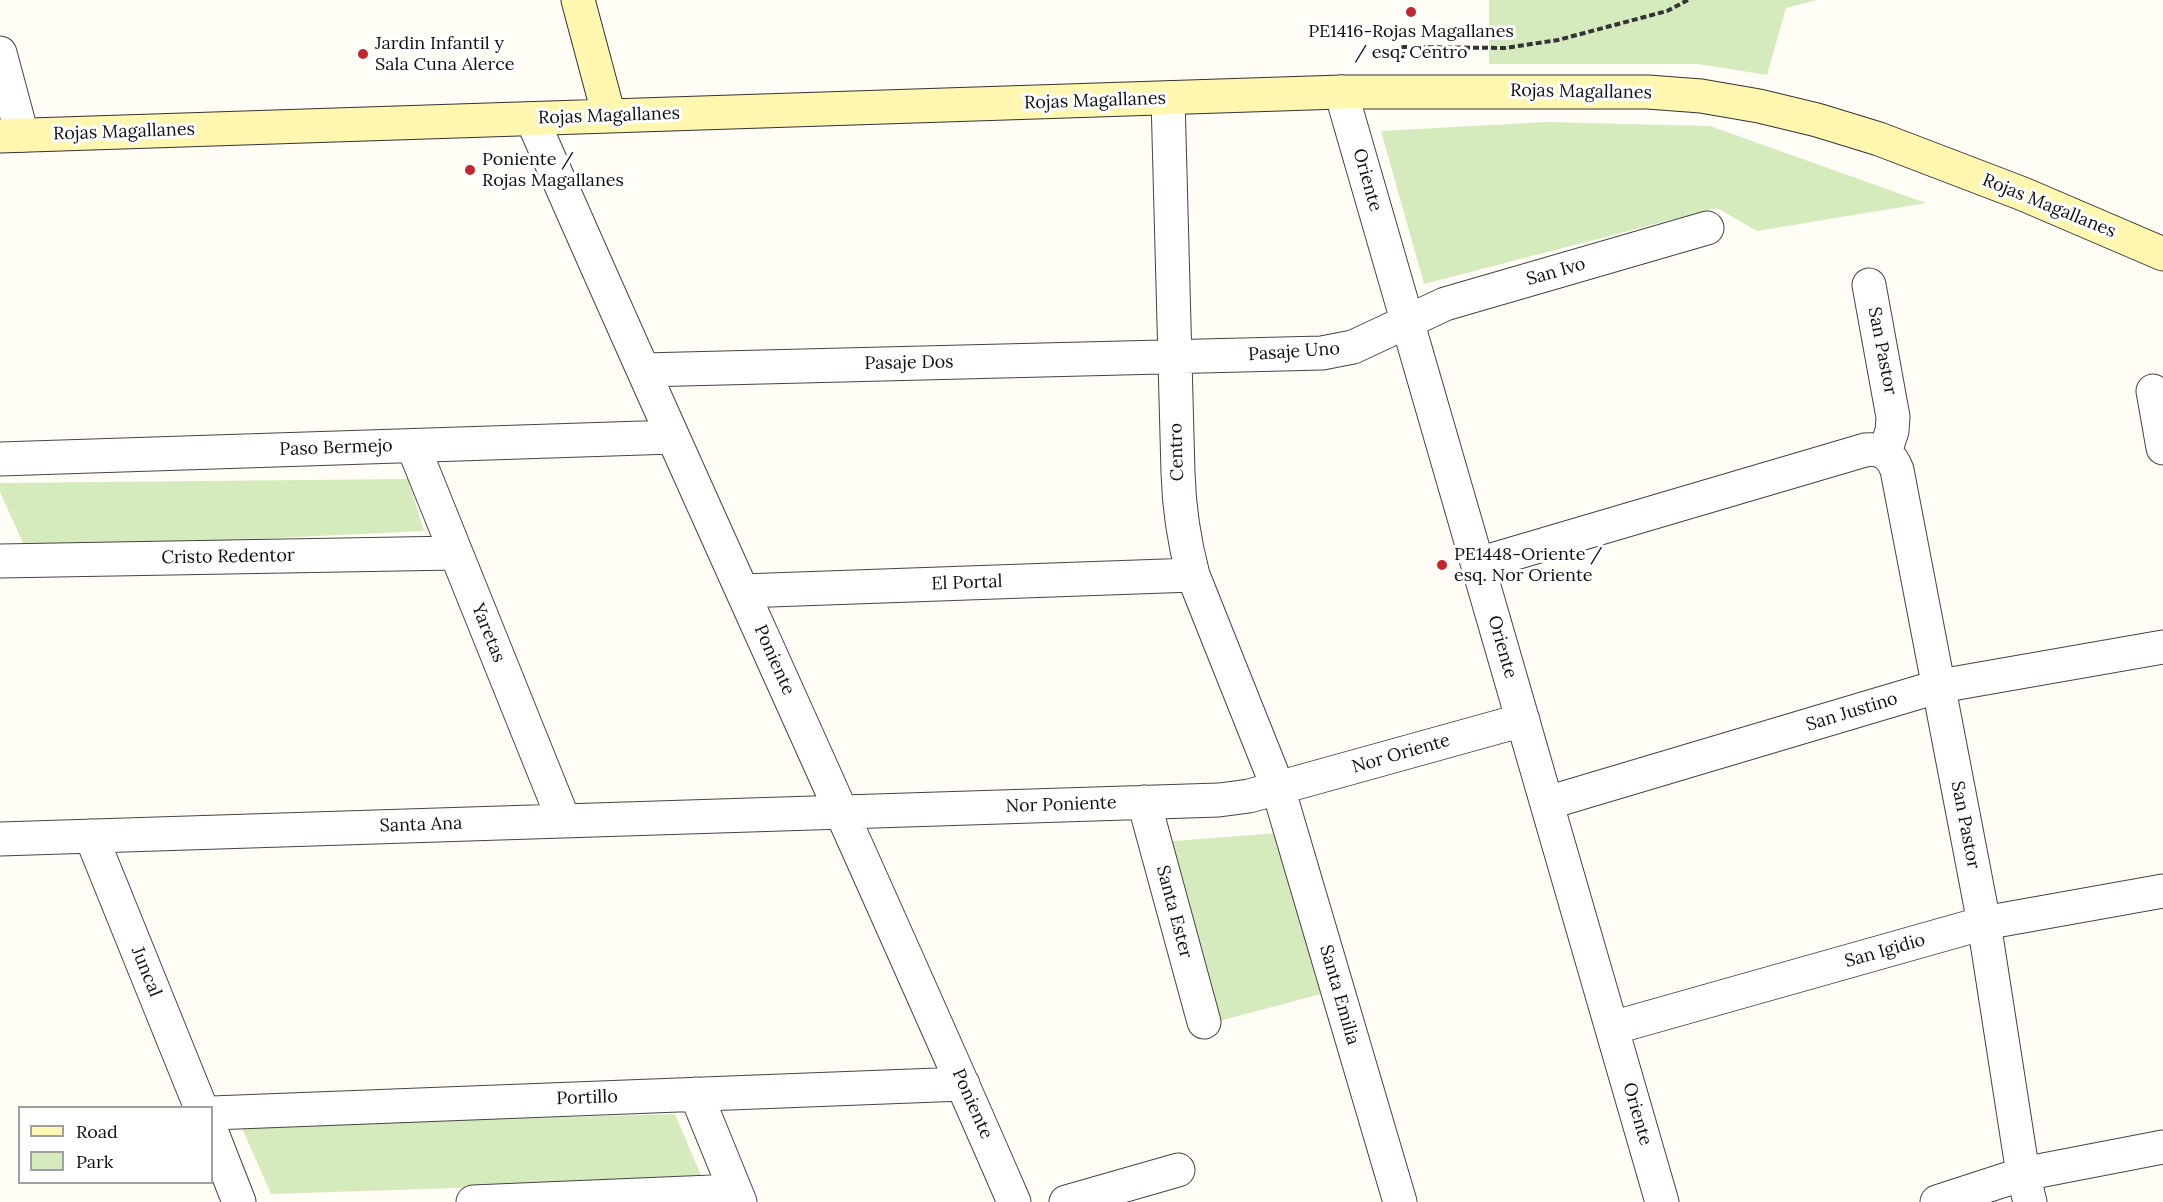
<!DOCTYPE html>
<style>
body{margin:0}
#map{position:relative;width:2163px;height:1202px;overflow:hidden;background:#fffdf5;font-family:Lora,serif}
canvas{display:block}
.legend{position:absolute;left:18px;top:1106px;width:195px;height:78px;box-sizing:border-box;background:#fff;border:2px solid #a0a0a0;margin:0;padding:8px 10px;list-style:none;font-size:18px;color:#111}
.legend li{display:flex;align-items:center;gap:12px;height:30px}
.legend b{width:30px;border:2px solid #a0a0a0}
</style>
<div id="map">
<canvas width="2163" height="1202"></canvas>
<ul class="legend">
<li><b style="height:8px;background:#fff6b0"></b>Road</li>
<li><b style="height:16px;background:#d5ebbd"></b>Park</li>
</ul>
</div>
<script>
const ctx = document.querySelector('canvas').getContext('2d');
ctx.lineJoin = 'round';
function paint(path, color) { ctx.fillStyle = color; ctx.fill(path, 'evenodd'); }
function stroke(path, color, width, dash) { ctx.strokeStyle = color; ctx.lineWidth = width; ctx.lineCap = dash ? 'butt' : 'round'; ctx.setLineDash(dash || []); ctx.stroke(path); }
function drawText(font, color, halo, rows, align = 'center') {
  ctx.font = font + ' Lora,serif'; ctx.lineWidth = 6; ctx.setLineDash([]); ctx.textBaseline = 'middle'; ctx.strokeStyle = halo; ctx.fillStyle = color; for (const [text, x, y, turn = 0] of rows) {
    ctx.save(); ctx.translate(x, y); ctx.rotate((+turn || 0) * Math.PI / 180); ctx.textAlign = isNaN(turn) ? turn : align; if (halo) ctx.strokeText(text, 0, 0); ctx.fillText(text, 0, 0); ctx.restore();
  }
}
paint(new Path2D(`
 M1489 0H1817L1786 8 1767 75 1698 64H1489Z
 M1547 122 1710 126 1926 203 1757 231 1717 208 1424 284 1381 131Z
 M408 479 424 531 26 550 0 492V483Z
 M1278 833 1325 993 1219 1021 1162 842Z
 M675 1114 703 1180 271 1194 241 1126Z`), '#d5ebbd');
const street = new Path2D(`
 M0 53 22 135
 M1341 92 1662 1202
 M1168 98 1178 473C1179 508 1184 541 1193 575L1278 788 1400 1202
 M532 119C690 481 857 840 1014 1202
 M1869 285 1893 417 1892 431 1885 452
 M643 370 1322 353 1353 347 1445 304 1707 228
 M2153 391 2163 448
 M413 446 564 821
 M0 459 673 437
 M0 561 456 553
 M1478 564 1865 450C1882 448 1891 454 1897 470L1984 923 2023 1174 2030 1202
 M742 591 1193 575
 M1144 802 1204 1022
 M1547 803 1940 686 2163 647
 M91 836 201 1108
 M0 839 1219 800 1249 796 1523 720
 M1612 1028 1984 923 2163 891
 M696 1094 740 1202
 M212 1113 963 1084
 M212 1133 239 1202
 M473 1202 735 1191
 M1066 1202 1178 1170
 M1937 1202 2023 1174 2163 1147`);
const secondary = new Path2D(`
 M578 0 609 116
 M0 136 1341 92H1648L1701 96 1759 106 1817 120 1879 139 2023 194 2163 254`);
stroke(street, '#444', 35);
stroke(secondary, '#333', 35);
stroke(new Path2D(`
 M1403 58V47L1505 48 1558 40 1667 11 1688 0`), '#333', 4, [6, 3]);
stroke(street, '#fff', 33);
stroke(secondary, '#fff6b0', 33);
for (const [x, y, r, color] of [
 [1411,12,6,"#c4262e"],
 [363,54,6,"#c4262e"],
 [470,170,6,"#c4262e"],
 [1442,565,6,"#c4262e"]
]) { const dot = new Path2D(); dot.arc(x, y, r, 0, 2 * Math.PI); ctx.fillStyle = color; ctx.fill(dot); stroke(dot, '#fff', 2); }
drawText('18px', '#111', '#fff', [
 ["PE1416-Rojas Magallanes",1411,32,"center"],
 ["/ esq. Centro",1411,53,"center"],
 ["Jardin Infantil y",375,44],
 ["Sala Cuna Alerce",375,65],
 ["Poniente /",482,160],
 ["Rojas Magallanes",482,181],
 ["PE1448-Oriente /",1454,555],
 ["esq. Nor Oriente",1454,576]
], 'left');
drawText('18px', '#111', '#fff', [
 ["Rojas Magallanes",1581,92,1],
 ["Rojas Magallanes",1095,101,-2],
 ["Rojas Magallanes",609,116,-2],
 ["Rojas Magallanes",124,132,-2],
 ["Oriente",1367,180,74],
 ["Rojas Magallanes",2049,206,22],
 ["San Ivo",1556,272,-16],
 ["San Pastor",1882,351,79],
 ["Pasaje Uno",1294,352,-4],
 ["Pasaje Dos",909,363,-1],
 ["Paso Bermejo",336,448,-2],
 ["Centro",1177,452,-92],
 ["Cristo Redentor",228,557,-1],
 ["El Portal",967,583,-2],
 ["Yaretas",488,633,68],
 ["Oriente",1502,647,74],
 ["Poniente",774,660,66],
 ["San Justino",1852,712,-17],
 ["Nor Oriente",1401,754,-16],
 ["Nor Poniente",1061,805,-2],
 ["Santa Ana",421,825,-2],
 ["San Pastor",1965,825,79],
 ["Santa Ester",1174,912,75],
 ["San Igidio",1885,951,-16],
 ["Juncal",146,972,68],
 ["Santa Emilia",1339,995,74],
 ["Portillo",587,1098,-2],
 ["Poniente",972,1104,66],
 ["Oriente",1637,1114,74]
]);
</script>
